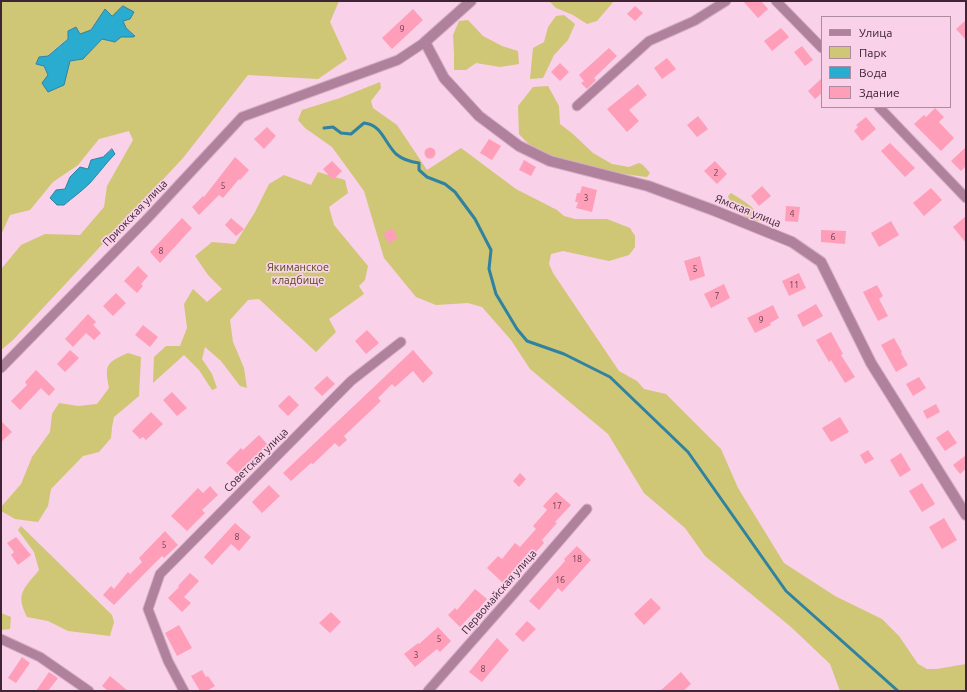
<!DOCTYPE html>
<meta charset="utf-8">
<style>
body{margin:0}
#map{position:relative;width:967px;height:692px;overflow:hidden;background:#f9d1e8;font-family:Ubuntu,sans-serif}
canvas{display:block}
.frame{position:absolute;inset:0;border:2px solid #3e2434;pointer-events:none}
.legend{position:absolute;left:821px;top:16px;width:130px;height:92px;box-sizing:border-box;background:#f9d1e8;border:1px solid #ae8ca0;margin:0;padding:5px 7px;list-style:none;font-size:12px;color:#3e2434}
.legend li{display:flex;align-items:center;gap:8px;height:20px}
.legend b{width:20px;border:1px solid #ae8ca0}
</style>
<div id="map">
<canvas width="967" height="692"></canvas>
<div class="frame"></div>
<ul class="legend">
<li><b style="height:5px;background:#af819c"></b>Улица</li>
<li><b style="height:11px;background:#cfc676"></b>Парк</li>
<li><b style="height:11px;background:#2aabd0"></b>Вода</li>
<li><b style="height:11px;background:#ff9eb8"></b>Здание</li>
</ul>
</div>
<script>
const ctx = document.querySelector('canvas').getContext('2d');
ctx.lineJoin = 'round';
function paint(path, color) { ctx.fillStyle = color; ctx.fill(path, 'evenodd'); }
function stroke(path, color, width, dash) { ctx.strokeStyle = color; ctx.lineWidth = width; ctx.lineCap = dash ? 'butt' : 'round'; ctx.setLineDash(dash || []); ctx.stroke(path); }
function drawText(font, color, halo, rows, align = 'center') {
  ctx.font = font + ' Ubuntu,sans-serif'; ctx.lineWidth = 3.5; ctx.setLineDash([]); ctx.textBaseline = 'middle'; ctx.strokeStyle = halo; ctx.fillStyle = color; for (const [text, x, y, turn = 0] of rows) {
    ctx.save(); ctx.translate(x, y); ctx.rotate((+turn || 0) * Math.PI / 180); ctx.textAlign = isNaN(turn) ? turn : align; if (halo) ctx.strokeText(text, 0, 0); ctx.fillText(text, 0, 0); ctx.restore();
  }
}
paint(new Path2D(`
 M1 1H339L330 22 347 59 318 79 248 75 183 158 13 340 1 350 2 268 21 245 45 234 80 235 104 207 107 186 133 140 129 131 99 139 78 165 53 182 30 210 10 215 1 235ZM105 9 112 16 123 21 126 28 135 35 121 37 115 42 102 39 83 59 70 61 48 75 39 57 47 56 68 38V31L76 27 80 34 91 30Z
 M549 1H614L597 21 587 24 573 15 556 8Z
 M564 15 575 24 568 40 554 55 543 78 530 79 533 48 544 42 548 27 556 16Z
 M468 20 483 36 502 46 518 51 519 64 500 67 476 63 466 70H454V53L453 35 459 21Z
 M380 82 381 88 371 101 373 108 397 125 427 170 461 148 516 189 557 210 564 216 575 219H607L630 228 635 236V247L629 255 609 261 563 251 551 254 549 264 553 273 619 371 637 381 644 389 666 394 721 449 738 488 784 563 835 596 882 619 899 636 918 664 927 669H937L966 664V691H840L830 664 791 627 705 556 685 528 644 493 608 434 530 369 511 340 482 307 468 303 436 305 416 297 384 258 364 191 332 147 305 128 298 120 302 110 340 98Z
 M548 86 559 106 560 124 573 134 593 153 612 164 629 167 639 163 643 165 650 173 647 177C613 173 561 165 532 146 527 143 523 138 519 134L518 106 533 87Z
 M318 172 345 180 348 193 329 207 334 225 368 266 365 280 359 286 364 294 329 319 336 332 316 352 259 299 248 300 230 320 233 342 244 368 247 388 240 386 221 361 205 347 202 359 212 374 217 388 212 390 199 370 184 355 153 383 154 357 166 346H180L187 328 184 304 193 289 207 302 222 289 208 275 195 256 212 242 235 244 255 212 269 184 284 175 311 185Z
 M731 193C739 198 761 210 760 221L750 220 731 206 728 196Z
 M128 353 141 357 139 396 114 417 112 427 111 438 99 452 83 456 51 489 48 506 38 522 15 519 1 511V507L21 484 32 457 50 432 52 414 59 403 78 406 97 404 109 388C105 365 105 363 128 353Z
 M21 526 112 615 114 622 110 636 68 631 48 621 27 617C15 593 24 589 39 570L34 552 18 530Z
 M1 613 11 617 10 629 1 630Z`), '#cfc676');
const water = new Path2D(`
 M123 6 134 12 130 19 123 21 126 28 135 36 133 37H121L115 42 102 39 83 59 70 61 64 85 48 92 42 83 48 75 44 66 36 64 39 57 48 56 68 39V31L76 27 80 34 91 30 105 9 112 16Z
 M112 149 115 154C106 163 99 173 90 183 82 191 72 198 64 205H57L50 198 56 190 65 189 70 177 80 167 88 169 91 160 103 157Z`);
paint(water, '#2aabd0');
stroke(water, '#3082a1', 1);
stroke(new Path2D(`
 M324 128 333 127 341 133 351 134 364 123C382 125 384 142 396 154 402 159 411 162 419 163V170L427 177 445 184 455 192 475 219 491 250 489 269 496 294 517 329 527 341 564 354 610 377 688 452 786 591 898 691`), '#3082a1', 3);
paint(new Path2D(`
 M743 1H761L768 9 758 18Z
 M635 6 643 13 635 21 627 14Z
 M413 9 423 20 392 49 382 38Z
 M966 20V40L956 29Z
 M781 28 789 37 772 51 764 41Z
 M802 46 813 60 805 66 794 52Z
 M609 48 617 56 594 78 596 80 587 89 581 83 584 81 579 75Z
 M667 58 676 69 662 79 654 68Z
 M560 63 569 72 560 81 551 72Z
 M822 78V93L815 99 808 91Z
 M638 84 647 95 629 110 639 121 627 132 607 109Z
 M935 108 944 117 939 122 954 138 941 151 914 124 924 115 926 117Z
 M698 116 708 129 697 137 687 125Z
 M866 117 876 129 862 141 854 131 858 127 856 125Z
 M267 127 276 136 264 149 254 139Z
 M489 139 501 146 492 160 480 153Z
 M890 143 915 168 905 177 881 151Z
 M966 147V166L961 171 951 161Z
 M424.5 153a5.5 5.5 0 1 1 11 0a5.5 5.5 0 1 1-11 0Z
 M235 157 249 170 240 180 239 179 223 198 219 195 199 215 192 207 203 196 204 197Z
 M524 160 536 167 531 176 519 170Z
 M332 161 342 171 333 180 323 169Z
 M715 161 727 174 717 184 704 171Z
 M582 186 597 190 592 212 576 208 578 202H575L577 193H580Z
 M762 186 771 196 759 206 751 196Z
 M931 188 942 200 924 216 913 203Z
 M786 206 800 207 798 222 785 221Z
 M966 216V243L953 227Z
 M182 218 192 228 160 263 150 252Z
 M231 218 244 229 236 236 225 225Z
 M891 221 899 235 879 247 871 233Z
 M391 228 398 237 390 244 383 234Z
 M821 230 846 231 845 244 821 242Z
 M700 256 705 276 690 281 684 261Z
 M138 266 148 276 141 284 143 286 137 293 124 281Z
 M799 273 806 288 789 296 782 281Z
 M724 284 730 298 711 308 704 294Z
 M877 285 883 296 879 299 888 316 878 321 863 292Z
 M116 293 126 303 113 316 103 306Z
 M816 304 823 316 803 327 797 315Z
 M773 305 779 318 770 323 771 325 755 333 747 318Z
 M88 314 96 322 93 325 101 333 94 340 86 333 73 347 65 339Z
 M143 325 158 337 150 347 135 335Z
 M367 330 379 343 366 354 355 341Z
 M831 332 843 354 841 355 855 377 845 383 831 360 829 362 816 340Z
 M894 338 902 352 901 353 908 365 896 372 881 345Z
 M70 350 79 358 65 372 57 364Z
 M413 350 433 373 423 383 413 371 395 387 392 384 378 398 381 401 344 436 347 440 339 447 335 443 313 464 311 463 291 481 283 473Z
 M36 370 55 389 49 396 41 388 20 410 11 401 27 385 25 382Z
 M327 376 335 384 322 396 314 388Z
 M919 377 926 388 913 396 906 384Z
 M172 392 187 408 177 416 163 400Z
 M289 395 299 405 288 416 278 406Z
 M936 404 940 412 927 419 923 411Z
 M151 412 163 424 146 440 143 437 140 439 132 431Z
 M840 417 849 432 831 442 822 428Z
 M1 421 12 432 1 442Z
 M948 430 957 443 945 451 936 438Z
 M259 435 268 445 252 459 254 461 240 476 226 463 241 448 243 450Z
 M868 450 874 459 865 464 860 455Z
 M901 453 911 470 900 477 890 460Z
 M966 455V469L960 474 953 465Z
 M520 473 526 479 519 487 513 481Z
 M922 483 935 504 922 512 909 491Z
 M269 485 280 496 262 513 252 502Z
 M210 486 218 495 202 510 205 513 187 531 171 516 198 488 203 493Z
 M556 492 571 505 555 522 557 523 542 540 544 543 536 552 532 549 503 583 487 568 498 556 502 559 515 543 520 547 536 529 533 526 547 510 543 506Z
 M944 518 957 540 942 549 929 527Z
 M235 523 251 537 239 551 231 544 212 565 204 557Z
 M165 531 178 545 164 558 162 556 146 572 114 605 103 595 111 586 114 589 128 572 130 574 142 562 139 558Z
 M16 537 31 555 18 565 11 555 14 552 7 543Z
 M577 546 591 560 562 592 558 588 539 610 529 601 565 561 564 559Z
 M190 573 199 581 184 597 191 603 182 612 168 598 179 587 178 586Z
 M475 589 487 599 477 611 476 610 460 627 448 615 455 608 457 610Z
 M651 598 661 608 644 625 634 614Z
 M331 612 341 622 330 633 319 623Z
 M527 621 536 629 523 642 515 634Z
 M179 625 192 648 177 656 165 633Z
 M438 627 451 641 440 652 437 649 415 667 404 654 418 643 419 644Z
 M497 638 509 650 482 682 469 672Z
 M22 657 30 663 16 683 8 678Z
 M202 670 206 677 208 676 215 686 207 691H200L191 676Z
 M49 672 58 678 48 691H36Z
 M681 672 691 684 683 691H660Z
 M110 676 128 691H108L102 686Z`), '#ff9eb8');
const minor = new Path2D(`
 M776 1 822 48
 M577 106 649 41 694 21 726 1
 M879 107 966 198
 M1 368 147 219 242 117 398 60 425 42
 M1 639 40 657 89 691
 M184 691 168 661 148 609 160 574 351 381 401 342
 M428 691 510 598 587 509`);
const tertiary = new Path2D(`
 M471 1 425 42 444 78 479 116 519 146 550 161 648 186 713 210 792 242 821 262 871 363 966 515`);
stroke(minor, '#d4aec4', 11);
stroke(tertiary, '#d4aec4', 12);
stroke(minor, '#af819c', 9);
stroke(tertiary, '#af819c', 10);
drawText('9px', '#6e4255', null, [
 ["9",402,29],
 ["2",716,173],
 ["5",223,186],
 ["3",586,198],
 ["4",792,214],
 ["6",833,237],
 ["8",161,251],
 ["5",695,269],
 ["11",794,285],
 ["7",717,296],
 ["9",761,320],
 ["17",557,506],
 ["8",237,537],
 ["5",164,545],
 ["18",577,559],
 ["16",560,580],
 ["5",439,639],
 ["3",416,655],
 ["8",483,669]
]);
drawText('11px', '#3e2434', '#f9d1e8', [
 ["Ямская улица",748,211,22],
 ["Приокская улица",135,213,-46],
 ["Советская улица",256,460,-45],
 ["Первомайская улица",499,592,-49]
]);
drawText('11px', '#524d19', '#f9d1e8', [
 ["Якиманское",298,267],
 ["кладбище",298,280]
]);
</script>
